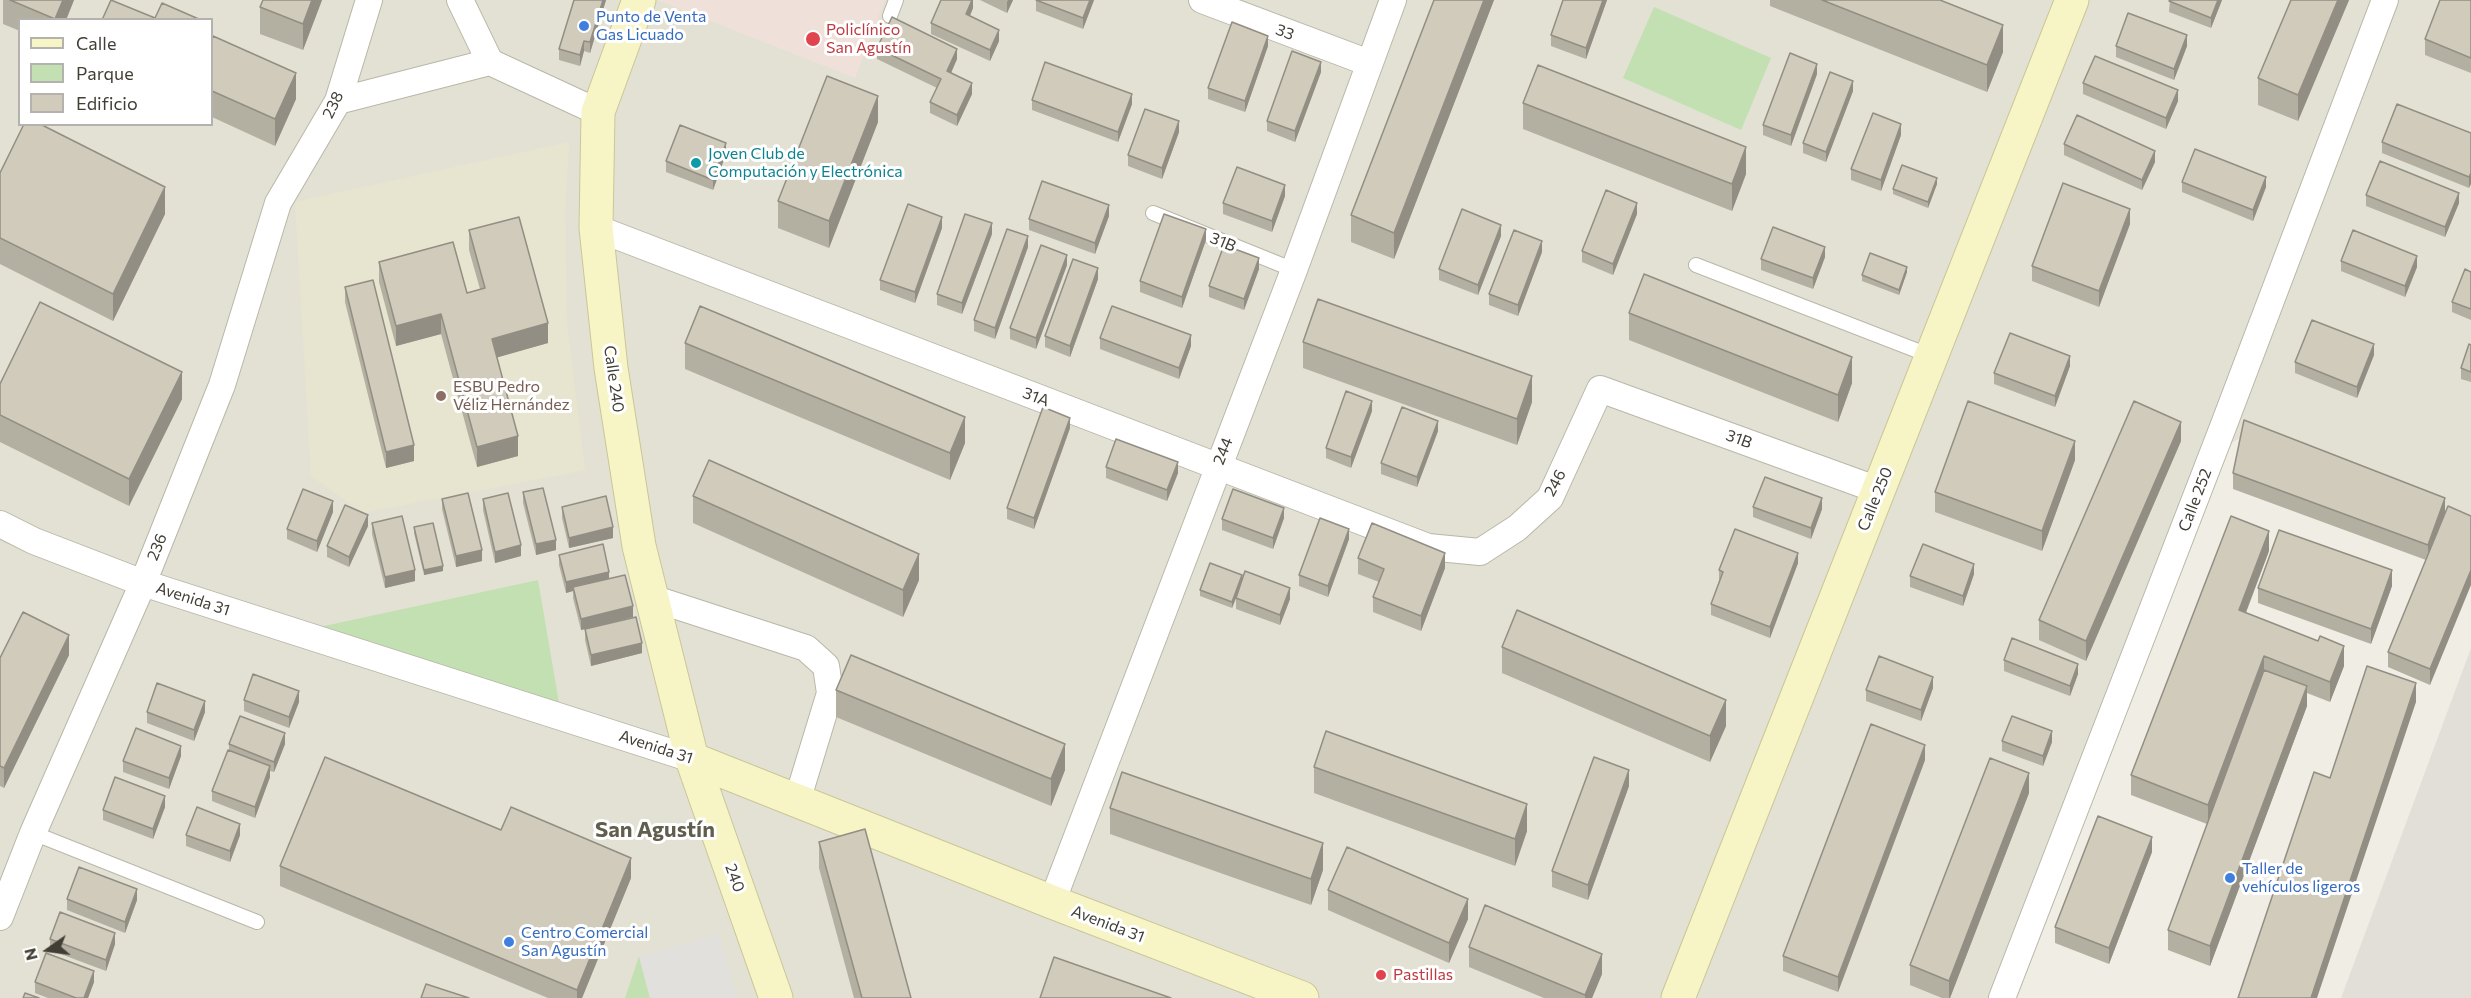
<!DOCTYPE html>
<meta charset="utf-8">
<style>
body{margin:0}
#map{position:relative;width:2471px;height:998px;overflow:hidden;background:#f0eee4;font-family:Commissioner,sans-serif}
canvas{display:block}
.legend{position:absolute;left:18px;top:18px;width:195px;height:108px;box-sizing:border-box;background:#fff;border:2px solid #b3b2ae;margin:0;padding:8px 10px;list-style:none;font-size:18px;color:#413e35}
.legend li{display:flex;align-items:center;gap:12px;height:30px}
.legend b{width:30px;border:2px solid #b3b2ae}
.north{position:absolute;left:18px;top:920px;width:60px;height:60px;-webkit-text-stroke:4px #fff;paint-order:stroke;rotate:256deg;font-size:16px;font-weight:700;line-height:24px;text-align:center;color:#413e35}
.north::after{content:'';display:block;margin:auto;width:21px;height:27px;background:#413e35;clip-path:polygon(50% 0,100% 100%,50% 72%,0 100%)}
</style>
<div id="map">
<canvas width="2471" height="998"></canvas>
<ul class="legend">
<li><b style="height:8px;background:#f7f4c6"></b>Calle</li>
<li><b style="height:16px;background:#c2e0b1"></b>Parque</li>
<li><b style="height:16px;background:#d0cbbb"></b>Edificio</li>
</ul>
<div class="north">N</div>
</div>
<script>
const ctx = document.querySelector('canvas').getContext('2d');
ctx.lineJoin = 'round';
function paint(path, color) { ctx.fillStyle = color; ctx.fill(path, 'evenodd'); }
function stroke(path, color, width, dash) { ctx.strokeStyle = color; ctx.lineWidth = width; ctx.lineCap = dash ? 'butt' : 'round'; ctx.setLineDash(dash || []); ctx.stroke(path); }
function drawText(font, color, halo, rows, align = 'center') {
  ctx.font = font + ' Commissioner,sans-serif'; ctx.lineWidth = 6; ctx.setLineDash([]); ctx.textBaseline = 'middle'; ctx.strokeStyle = halo; ctx.fillStyle = color; for (const [text, x, y, turn = 0] of rows) {
    ctx.save(); ctx.translate(x, y); ctx.rotate((+turn || 0) * Math.PI / 180); ctx.textAlign = isNaN(turn) ? turn : align; if (halo) ctx.strokeText(text, 0, 0); ctx.fillText(text, 0, 0); ctx.restore();
  }
}
paint(new Path2D(`
 M0 0H2471V524L2245 435 2223 448 2016 998H0ZM20 20H212V124H20Z`), '#e3e1d3');
paint(new Path2D(`
 M2471 648V998H2341Z`), '#e2dfd9');
paint(new Path2D(`
 M569 142 565 213 567 323 585 470 363 513 311 476 295 202Z`), '#e7e5cf');
paint(new Path2D(`
 M657 0H885L855 78Z`), '#efe0d9');
paint(new Path2D(`
 M1654 7 1771 58 1741 130 1623 78Z
 M538 580 560 709 301 631Z
 M639 956 650 998H625Z`), '#c2e0b1');
paint(new Path2D(`
 M719 934 736 998H650L639 956Z`), '#e1e0dc');
const lane = new Path2D(`
 M890 16 896 0
 M1153 213 1294 270
 M1696 265 1931 356
 M33 833 257 922`);
const street = new Path2D(`
 M1202 0 1369 63
 M490 62 598 112
 M338 101 490 62 460 0
 M596 228 1428 547 1480 552 1517 528 1550 498 1600 389 1878 490
 M0 524 34 541 143 583 692 759
 M652 598 806 648 826 666 830 693 797 801
 M1052 902 1294 270 1393 0
 M0 917 33 833 143 583 222 385 278 203 338 101 369 0
 M2002 998 2223 427 2385 0`);
const secondary = new Path2D(`
 M639 0 598 112 596 228 611 368 639 546 692 759 776 998
 M692 759 1052 902 1302 998
 M1678 998 2072 0`);
stroke(lane, '#bab7a8', 16);
stroke(street, '#bab7a8', 28);
stroke(secondary, '#cac698', 35);
stroke(lane, '#fff', 14);
stroke(street, '#fff', 26);
stroke(secondary, '#f7f4c6', 33);
paint(new Path2D(`
 M3 0H74L66 20H20V31L3 24Z
 M322 0 303 50 260 34V7Z
 M574 0H606L590 53 584 51 580 66 559 60V49Z
 M973 0V8L970 16 999 41 990 61 931 34V23Z
 M980 0H1013L1007 13Z
 M1036 0H1094L1083 29 1036 11Z
 M1434 0H1494L1394 259 1351 242V215Z
 M1563 0H1607L1586 59 1551 46V35Z
 M1770 0H1940L2003 52 1987 92 1770 6Z
 M2170 0H2222L2211 28 2169 12Z
 M2291 0H2349L2298 121 2258 105V78Z
 M2471 0V73L2425 55V39Z
 M212 39 296 99 275 146 212 117Z
 M1268 46 1245 112 1208 99V88Z
 M2116 46H2187L2174 80 2116 57Z
 M877 48 957 59 951 73 972 94 957 126 930 113V102L937 88 877 59Z
 M1321 72 1295 142 1267 131V121Z
 M1817 74 1791 146 1763 135V125Z
 M2083 83 2178 101 2166 129 2083 94Z
 M1853 91 1826 162 1803 153V143Z
 M1032 100 1132 104 1118 142 1032 110Z
 M1523 103 1746 174 1732 211 1523 129Z
 M878 122 829 248 778 228V201Z
 M1179 132 1162 179 1128 166V155Z
 M2471 133 2469 188 2382 153V142Z
 M1901 135 1881 191 1851 180V169Z
 M2064 144 2155 162 2142 190 2064 155Z
 M726 154 713 190 666 172V161Z
 M0 173 165 214 113 321 0 264Z
 M2182 182 2266 187 2253 221 2182 192Z
 M1937 184 1928 208 1893 194V189Z
 M2366 195 2459 203 2445 237 2366 206Z
 M1285 196 1272 232 1223 214V203Z
 M1637 214 1613 275 1582 262V251Z
 M1109 216 1095 254 1029 230V219Z
 M2130 224 2099 307 2032 281V266Z
 M942 228 915 303 880 290V280Z
 M469 230 548 343 497 357 518 456 477 467 441 334 396 346 379 282V262L467 293 480 289 469 250Z
 M992 234 962 314 937 305V294Z
 M1501 236 1478 295 1439 280V269Z
 M1206 240 1182 308 1140 292V281Z
 M1028 247 995 339 974 331V320Z
 M1542 252 1518 316 1489 305V294Z
 M1825 257 1813 289 1761 270V259Z
 M2341 261 2417 267 2405 297 2341 271Z
 M1067 265 1036 349 1010 339V328Z
 M1259 269 1244 310 1209 297V286Z
 M1907 272 1899 295 1862 281V275Z
 M2471 272V320L2452 312V302Z
 M1098 279 1070 357 1045 347V336Z
 M345 287 414 461 386 468 345 302Z
 M1629 313 1852 383 1838 422 1629 340Z
 M1100 338 1191 346 1179 379 1100 349Z
 M1303 342 1532 402 1517 445 1303 368Z
 M685 343 965 443 950 480 685 369Z
 M2471 345V382L2461 379V368Z
 M2374 355 2357 398 2295 373V362Z
 M2070 366 2055 407 1994 384V373Z
 M0 384 182 399 129 506 0 442Z
 M1372 411 1351 468 1326 458V448Z
 M1070 428 1034 529 1007 519V508Z
 M1438 431 1417 487 1381 474V463Z
 M2181 441 2086 661 2039 640V620Z
 M2075 460 2042 551 1935 512V492Z
 M1106 467 1178 473 1167 501 1106 478Z
 M2233 473 2445 498 2430 685 2388 667V652L2426 560 2233 489Z
 M523 492 556 550 536 555 523 503Z
 M693 496 919 580 903 617 693 523Z
 M442 499 482 561 456 567 442 509Z
 M483 499 521 556 495 563 483 510Z
 M562 507 613 538 569 548 562 518Z
 M1753 507 1822 509 1811 539 1753 517Z
 M333 512 317 552 287 539V529Z
 M1284 518 1273 549 1222 530V519Z
 M372 523 415 581 385 588 372 534Z
 M368 526 349 567 327 557V546Z
 M414 527 443 571 424 575 414 533Z
 M1349 539 1328 597 1299 586V575Z
 M2269 551 2246 613 2344 666 2330 702 2307 693V706L2210 966 2168 950V930L2207 824 2131 795V775Z
 M559 555 609 579 633 617 581 630 573 598V591L566 593 559 565Z
 M1358 558 1445 568 1421 631 1373 612V597L1379 582 1358 574Z
 M1798 563 1770 638 1711 615V604L1719 581V570Z
 M1974 574 1963 606 1910 587V576Z
 M1242 579 1290 599 1280 625 1236 609V599L1232 608 1200 596V590Z
 M2392 586 2371 644 2258 603V588Z
 M585 629 642 653 591 666 585 640Z
 M1502 647 1726 726 1710 762 1502 673Z
 M69 655 4 788 0 786V658Z
 M2004 660 2078 674 2070 696 2004 671Z
 M1933 688 1921 721 1866 701V690Z
 M836 690 1065 770 1051 806 836 717Z
 M244 700 299 702 289 728 244 711Z
 M147 712H205L194 741 147 723Z
 M2002 741 2052 742 2043 766 2002 751Z
 M229 744H285L274 772 270 771V777L255 818 212 801V791L229 751Z
 M181 756 169 789 123 772V761Z
 M1925 760 1838 992 1783 971V956Z
 M1314 767 1527 831 1515 866 1314 793Z
 M1629 786 1588 900 1552 887V871Z
 M2029 793 1950 998H1942L1910 985V965Z
 M165 807 153 839 103 820V810Z
 M1110 808 1323 870 1311 905 1110 834Z
 M186 835H240L230 862 186 846Z
 M819 842 911 998H854L819 868Z
 M2152 852 2109 964 2055 943V927Z
 M280 866 631 878 582 998H548L280 886Z
 M1328 890 1468 919 1449 963 1328 910Z
 M67 899 137 900 125 933 67 910Z
 M50 939 115 944 106 971 50 950Z
 M1469 947 1602 974 1592 998H1544L1469 967Z
 M35 982H94L88 998H48L35 993Z`), '#b3afa1');
paint(new Path2D(`
 M63 0H74L66 20 55 19Z
 M312 0H322L303 50V24Z
 M603 0H606L590 53V42Z
 M972 0H973V8L966 25V14Z
 M1008 0H1013L1007 13V2Z
 M1090 0H1094L1083 29V18Z
 M1484 0H1494L1394 259V233Z
 M1603 0H1607L1586 59V48Z
 M2218 0H2222L2211 28V18Z
 M2338 0H2349L2298 121V95Z
 M2003 25V52L1987 92V65Z
 M999 30V41L990 61V50Z
 M2187 35V46L2174 80V69Z
 M1268 36V46L1245 112V101Z
 M584 41V51L580 66V55Z
 M957 49V59L947 82V71Z
 M1321 62V72L1295 142V131Z
 M1817 64V74L1791 146V135Z
 M296 73V99L275 146V119Z
 M1853 81V91L1826 162V152Z
 M972 83V94L957 126V115Z
 M2178 90V101L2166 129V118Z
 M1132 94V104L1118 142V132Z
 M878 96V122L829 248V221Z
 M1179 121V132L1162 179V168Z
 M1901 124V135L1881 191V180Z
 M726 143V154L713 190V180Z
 M1746 147V174L1732 211V184Z
 M2155 151V162L2142 190V180Z
 M2471 173V184L2469 188V177Z
 M2266 177V187L2253 221V210Z
 M1937 178V184L1928 208V202Z
 M1285 185V196L1272 232V221Z
 M165 187V214L113 321V294Z
 M2459 193V203L2445 237V227Z
 M1637 203V214L1613 275V264Z
 M1109 205V216L1095 254V243Z
 M2130 209V224L2099 307V291Z
 M942 217V228L915 303V292Z
 M992 223V234L962 314V303Z
 M1501 225V236L1478 295V285Z
 M1206 229V240L1182 308V297Z
 M1028 236V247L995 339V328Z
 M1542 241V252L1518 316V305Z
 M1825 247V257L1813 289V278Z
 M1067 255V265L1036 349V338Z
 M2417 256V267L2405 297V286Z
 M1259 258V269L1244 310V299Z
 M1907 267V272L1899 295V290Z
 M1098 268V279L1070 357V346Z
 M441 314V334L396 346V326Z
 M548 323V343L492 359V339Z
 M1191 335V346L1179 379V368Z
 M2374 344V355L2357 398V387Z
 M2070 356V366L2055 407V396Z
 M1852 357V383L1838 422V395Z
 M182 372V399L129 506V479Z
 M1532 376V402L1517 445V419Z
 M1372 401V411L1351 468V457Z
 M965 417V443L950 480V453Z
 M1070 418V428L1034 529V518Z
 M1438 421V431L1417 487V477Z
 M2181 422V441L2086 661V641Z
 M518 436V456L477 467V447Z
 M2075 441V460L2042 551V531Z
 M414 445V461L386 468V452Z
 M1178 462V473L1167 501V490Z
 M1822 498V509L1811 539V528Z
 M2445 498V514L2428 561V545Z
 M333 501V512L317 552V541Z
 M1284 508V518L1273 549V538Z
 M368 515V526L349 567V557Z
 M613 527V538L569 548V538Z
 M1349 529V539L1328 597V586Z
 M2269 531V551L2239 630V610Z
 M556 540V550L536 555V544Z
 M521 545V556L495 563V552Z
 M482 550V561L456 567V556Z
 M1445 553V568L1421 631V616Z
 M1798 553V563L1770 638V627Z
 M919 554V580L903 617V590Z
 M1974 564V574L1963 606V596Z
 M443 566V571L424 575V570Z
 M415 570V581L385 588V577Z
 M2392 570V586L2371 644V629Z
 M2471 570V585L2430 685V669Z
 M609 572V582L573 587V591L566 593V582Z
 M1242 575V581L1232 608V602Z
 M1290 588V599L1280 625V615Z
 M633 606V617L581 630V619Z
 M69 635V655L4 788V768Z
 M642 643V653L591 666V655Z
 M2344 646V666L2330 702V682Z
 M2264 656V676L2208 824V805Z
 M2078 664V674L2070 696V686Z
 M1933 677V688L1921 721V710Z
 M2416 683V702L2317 998H2311Z
 M2307 686V706L2210 966V946Z
 M299 691V702L289 728V717Z
 M1726 700V726L1710 762V736Z
 M205 701V712L194 741V730Z
 M2052 731V742L2043 766V756Z
 M285 733V744L274 772V762Z
 M1065 744V770L1051 806V779Z
 M1925 745V760L1838 992V977Z
 M181 746V756L169 789V778Z
 M270 766V777L255 818V807Z
 M1629 770V786L1588 900V885Z
 M2029 773V793L1950 998H1949V981Z
 M165 796V807L153 839V829Z
 M1527 804V831L1515 866V839Z
 M240 824V835L230 862V851Z
 M2152 837V852L2109 964V948Z
 M1323 843V870L1311 905V879Z
 M631 858V878L582 998H577V990Z
 M137 889V900L125 933V922Z
 M1468 899V919L1449 963V943Z
 M115 933V944L106 971V960Z
 M1602 954V974L1592 998H1585V995Z
 M94 971V982L88 998H84Z`), '#928e83');
const building = new Path2D(`
 M10 0H63L55 19Z
 M111 0 155 18 162 3 201 20H102Z
 M263 0H312L303 24 260 7Z
 M574 0H603L590 42 584 41 580 55 559 49Z
 M941 0H972L966 14 999 30 990 50 931 23Z
 M1036 0H1090L1083 18Z
 M1434 0H1484L1394 233 1351 215Z
 M1563 0H1603L1586 48 1551 35Z
 M1822 0H1940L2003 25 1987 65Z
 M2170 0H2218L2211 18 2169 1Z
 M2291 0H2338L2298 95 2258 78Z
 M2440 0H2471V58L2425 39Z
 M2128 13 2187 35 2174 69 2116 46Z
 M892 17 957 49 947 71 972 83 957 115 930 102 941 79 877 48Z
 M1232 22 1268 36 1245 101 1208 88Z
 M213 36 296 73 275 119 212 91V39Z
 M1292 51 1321 62 1295 131 1267 121Z
 M1790 53 1817 64 1791 135 1763 125Z
 M2095 56 2178 90 2166 118 2083 83Z
 M1045 62 1132 94 1118 132 1032 100Z
 M1538 65 1746 147 1732 184 1523 103Z
 M1830 72 1853 81 1826 152 1803 143Z
 M827 76 878 96 829 221 778 201Z
 M2397 104 2471 133V173L2469 177 2382 142Z
 M1145 109 1179 121 1162 168 1128 155Z
 M1873 113 1901 124 1881 180 1851 169Z
 M2077 115 2155 151 2142 180 2064 144Z
 M24 124H40L165 187 113 294 0 238V173Z
 M680 125 726 143 713 180 666 161Z
 M2195 149 2266 177 2253 210 2182 182Z
 M2380 161 2459 193 2445 227 2366 195Z
 M1902 165 1937 178 1928 202 1893 189Z
 M1237 167 1285 185 1272 221 1223 203Z
 M1042 181 1109 205 1095 243 1029 219Z
 M2063 183 2130 209 2099 291 2032 266Z
 M1606 190 1637 203 1613 264 1582 251Z
 M908 204 942 217 915 292 880 280Z
 M1462 209 1501 225 1478 285 1439 269Z
 M965 214 992 223 962 303 937 294Z
 M1164 214 1206 229 1182 297 1140 281Z
 M519 217 548 323 492 339 518 436 477 447 441 314 396 326 379 262 453 242 467 293 485 288 469 230Z
 M1773 227 1825 247 1813 278 1761 259Z
 M1007 229 1028 236 995 328 974 320Z
 M1514 230 1542 241 1518 305 1489 294Z
 M2353 230 2417 256 2405 286 2341 261Z
 M1041 245 1067 255 1036 338 1010 328Z
 M1224 245 1259 258 1244 299 1209 286Z
 M1870 253 1907 267 1899 290 1862 275Z
 M1073 259 1098 268 1070 346 1045 336Z
 M2465 269 2471 272V309L2452 302Z
 M1644 274 1852 357 1838 395 1629 313Z
 M373 280 414 445 386 452 345 287Z
 M1318 299 1532 376 1517 419 1303 342Z
 M40 302 182 372 129 479 0 415V384Z
 M700 306 965 417 950 453 685 343Z
 M1112 306 1191 335 1179 368 1100 338Z
 M2312 320 2374 344 2357 387 2295 362Z
 M2010 333 2070 356 2055 396 1994 373Z
 M2469 344 2471 345V372L2461 368Z
 M1346 391 1372 401 1351 457 1326 448Z
 M1968 401 2075 441 2042 531 1935 492Z
 M2134 401 2181 422 2086 641 2039 620Z
 M1043 407 1070 418 1034 518 1007 508Z
 M1402 407 1438 421 1417 477 1381 463Z
 M2244 420 2445 498 2428 545 2233 473Z
 M1116 439 1178 462 1167 490 1106 467Z
 M709 460 919 554 903 590 693 496Z
 M1765 477 1822 498 1811 528 1753 507Z
 M543 488 556 540 536 544 523 492Z
 M303 489 333 501 317 541 287 529Z
 M1233 489 1284 508 1273 538 1222 519Z
 M468 493 482 550 456 556 442 499Z
 M508 493 521 545 495 552 483 499Z
 M606 496 613 527 569 538 562 507Z
 M345 505 368 515 349 557 327 546Z
 M2448 506 2471 516V570L2430 669 2388 652Z
 M402 516 415 570 385 577 372 523Z
 M2231 516 2269 531 2239 610 2318 641 2320 636 2344 646 2330 682 2264 656 2208 805 2131 775Z
 M1320 518 1349 529 1328 586 1299 575Z
 M433 523 443 566 424 570 414 527Z
 M1372 523 1445 553 1421 616 1373 597 1384 569 1358 558Z
 M1735 529 1798 553 1770 627 1711 604 1723 572 1719 570Z
 M2279 530 2392 570 2371 629 2258 588Z
 M603 544 609 572 566 582 559 555Z
 M1923 544 1974 564 1963 596 1910 576Z
 M1210 563 1242 575 1232 602 1200 590Z
 M1245 571 1290 588 1280 615 1236 598Z
 M625 575 633 606 581 619 573 587Z
 M1517 610 1726 700 1710 736 1502 647Z
 M23 612 69 635 4 768 0 766V658Z
 M636 617 642 643 591 655 585 629Z
 M2012 638 2078 664 2070 686 2004 660Z
 M851 655 1065 744 1051 779 836 690Z
 M1879 656 1933 677 1921 710 1866 690Z
 M2367 666 2416 683 2311 998H2238L2314 772 2330 778Z
 M2264 670 2307 686 2210 946 2168 930Z
 M253 674 299 691 289 717 244 700Z
 M157 683 205 701 194 730 147 712Z
 M240 716 285 733 274 762 229 744Z
 M2012 716 2052 731 2043 756 2002 741Z
 M1871 724 1925 745 1838 977 1783 956Z
 M136 728 181 746 169 778 123 761Z
 M1326 731 1527 804 1515 839 1314 767Z
 M228 750 270 766 255 807 212 791Z
 M325 757 501 830 511 807 631 858 577 990 280 866Z
 M1594 757 1629 770 1588 885 1552 871Z
 M1990 758 2029 773 1949 981 1910 965Z
 M1122 772 1323 843 1311 879 1110 808Z
 M115 777 165 796 153 829 103 810Z
 M197 807 240 824 230 851 186 835Z
 M2098 816 2152 837 2109 948 2055 927Z
 M865 829 911 998H862L819 842Z
 M1347 847 1468 899 1449 943 1328 890Z
 M79 867 137 889 125 922 67 899Z
 M1485 905 1602 954 1585 995 1469 947Z
 M60 912 115 933 106 960 50 939Z
 M46 953 94 971 84 998H76L35 982Z
 M1054 957 1171 998H1040Z
 M426 984 469 998H421Z
 M25 993 39 998H23Z`);
paint(building, '#d0cbbb');
stroke(building, '#928e83', 1.5);
for (const [x, y, r, color] of [
 [584,26,6,"#3f7fe0"],
 [813,39,8,"#e0444e"],
 [696,163,6,"#0f9aa8"],
 [441,396,6,"#8d6e63"],
 [2230,878,6,"#3f7fe0"],
 [509,942,6,"#3f7fe0"],
 [1381,975,6,"#e0444e"]
]) { const dot = new Path2D(); dot.arc(x, y, r, 0, 2 * Math.PI); ctx.fillStyle = color; ctx.fill(dot); stroke(dot, '#fff', 2); }
drawText('16px', '#366cbe', '#fff', [
 ["Punto de Venta",596,17],
 ["Gas Licuado",596,35],
 ["Taller de",2242,869],
 ["vehículos ligeros",2242,887],
 ["Centro Comercial",521,933],
 ["San Agustín",521,951]
], 'left');
drawText('16px', '#be3a42', '#fff', [
 ["Policlínico",826,30],
 ["San Agustín",826,48],
 ["Pastillas",1393,975]
], 'left');
drawText('16px', '#413e35', '#fff', [
 ["33",1285,32,21],
 ["238",333,105,-64],
 ["31B",1223,242,22],
 ["Calle 240",614,379,82],
 ["31A",1036,397,21],
 ["31B",1739,439,20],
 ["244",1223,451,-69],
 ["246",1555,483,-62],
 ["Calle 250",1875,499,-68],
 ["Calle 252",2195,500,-69],
 ["236",157,547,-68],
 ["Avenida 31",193,599,18],
 ["Avenida 31",656,747,18],
 ["240",735,878,70],
 ["Avenida 31",1108,924,21]
]);
drawText('16px', '#0d838f', '#fff', [
 ["Joven Club de",708,154],
 ["Computación y Electrónica",708,172]
], 'left');
drawText('16px', '#785e54', '#fff', [
 ["ESBU Pedro",453,387],
 ["Véliz Hernández",453,405]
], 'left');
drawText('bold 22px', '#625e4d', '#fff', [
 ["San Agustín",655,830]
]);
</script>
